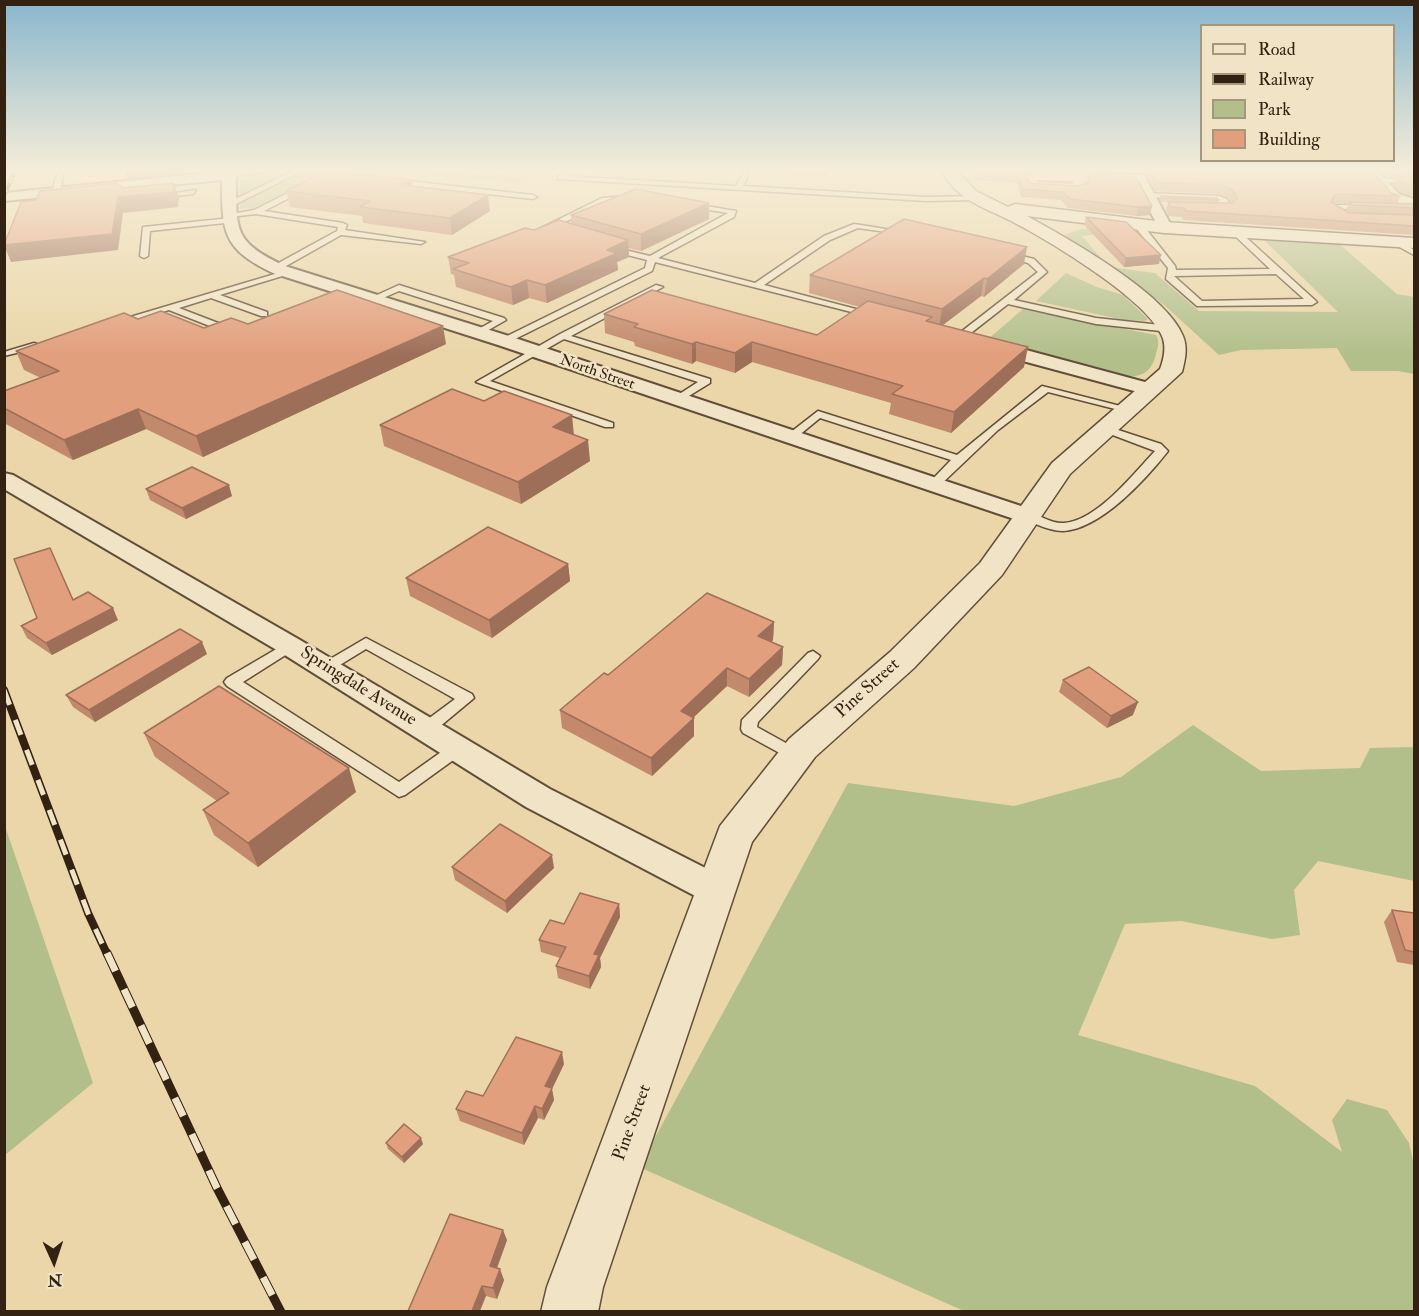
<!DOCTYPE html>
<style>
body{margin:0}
#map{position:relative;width:1419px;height:1316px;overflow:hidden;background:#ead6a8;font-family:"IM FELL Double Pica",serif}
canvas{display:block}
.frame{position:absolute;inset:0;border:6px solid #332112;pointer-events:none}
.legend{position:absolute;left:1200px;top:24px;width:195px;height:138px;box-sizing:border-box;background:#f1e4c6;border:2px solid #a5967e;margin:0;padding:8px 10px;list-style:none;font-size:18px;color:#332112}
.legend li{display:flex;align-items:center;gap:12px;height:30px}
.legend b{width:30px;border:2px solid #a5967e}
.north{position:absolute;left:24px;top:1232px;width:60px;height:60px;-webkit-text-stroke:4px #f1e4c6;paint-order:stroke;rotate:177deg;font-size:16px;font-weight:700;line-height:24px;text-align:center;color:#332112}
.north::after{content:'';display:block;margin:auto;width:21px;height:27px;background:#332112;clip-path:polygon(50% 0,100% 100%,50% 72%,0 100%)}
</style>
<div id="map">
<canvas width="1419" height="1316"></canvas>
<div class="frame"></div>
<ul class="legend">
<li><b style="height:8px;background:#f1e4c6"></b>Road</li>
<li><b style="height:8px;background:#332112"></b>Railway</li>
<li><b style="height:16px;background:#b2bf8b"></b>Park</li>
<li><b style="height:16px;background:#e29f7d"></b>Building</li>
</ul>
<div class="north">N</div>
</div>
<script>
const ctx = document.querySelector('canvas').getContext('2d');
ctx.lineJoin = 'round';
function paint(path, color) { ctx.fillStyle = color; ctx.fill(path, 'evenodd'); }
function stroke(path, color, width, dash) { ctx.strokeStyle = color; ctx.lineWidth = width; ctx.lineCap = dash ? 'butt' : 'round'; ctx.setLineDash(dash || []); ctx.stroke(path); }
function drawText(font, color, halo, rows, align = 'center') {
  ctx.font = font + ' "IM FELL Double Pica",serif'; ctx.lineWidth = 5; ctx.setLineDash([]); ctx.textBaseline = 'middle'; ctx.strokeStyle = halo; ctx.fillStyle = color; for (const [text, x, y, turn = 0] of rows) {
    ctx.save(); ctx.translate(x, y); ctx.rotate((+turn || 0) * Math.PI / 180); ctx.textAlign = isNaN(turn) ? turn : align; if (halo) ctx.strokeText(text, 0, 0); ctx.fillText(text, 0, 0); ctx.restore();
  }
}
paint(new Path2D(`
 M294 171 240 199V180Z
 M304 171H334L253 208 239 209 240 203Z
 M375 171H473L471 174 492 176 510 171 506 176 525 178 518 183Z
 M1111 228 1114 232 1082 236 1109 267 1155 273 1199 311 1338 312 1262 238 1338 243 1397 294 1414 297V374L1398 371H1351L1337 348 1241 350 1219 355 1163 304 1063 236 1080 229Z
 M1066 273 1097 287 1123 295 1148 319 1145 321 1124 320 1036 301Z
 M1023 309 1156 335C1160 342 1158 346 1156 354 1151 373 1142 377 1123 377L986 341Z
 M1193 725 1261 771 1360 768 1370 748 1414 747V881L1318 861 1294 890 1300 935 1272 939 1181 921 1125 924 1078 1035 1255 1086 1342 1152 1332 1120 1347 1099 1387 1110 1409 1143 1414 1166V1311H964L639 1167 848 783 1014 806 1121 777Z
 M5 826 93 1083 5 1155H4Z`), '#b2bf8b');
const service = new Path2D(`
 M248 171H274L229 177 226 175Z
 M293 171H302L232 206 225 204Z
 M565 171H572L567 176 736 186 744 171H750L743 186 926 197 975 196 979 198 975 200 926 201 558 179V177Z
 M60 172 63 174 60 192 56 194 52 192 57 174Z
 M1379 178 1414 180V184L1377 181Z
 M391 179 533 195 537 197 533 199 388 183Z
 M304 185 307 189 264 211 343 223 347 225 345 230 425 242 421 244 341 235 279 270H273V266L337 231 338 227 256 214 230 217 226 215 254 210Z
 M196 190 193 194 158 198 154 196Z
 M1147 193 1219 196 1227 199 1233 208 1217 211 1214 207 1224 206 1217 200 1144 197Z
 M628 196 631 200 607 202 548 230 541 228 602 198Z
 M688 203 736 211 734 217 658 258 755 283 824 236 854 224 911 233 907 235 858 228 830 240 764 285 875 314V318L655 262 652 271 507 343H501V339L645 268 647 260 608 250V246L650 256 728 213 691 207Z
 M1333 205H1368L1372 207 1368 209H1339L1345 216 1341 218 1329 207Z
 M231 218 234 222 150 231 148 256 144 258 140 256 143 227Z
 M1136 224H1142L1175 266 1176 270 1270 269 1232 233 1239 231 1317 302 1312 305 1197 306 1166 279 1168 268 1136 228ZM1276 274 1304 299 1202 301 1174 276Z
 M1397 240 1414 250V255L1394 244V240Z
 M1006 252 1034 259 1047 272 1014 300 1096 318 1170 326 1175 329 1170 332 1096 324 1008 304 962 340 947 338V334L957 335 1038 272 1028 263 1003 256 1002 254Z
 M285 271 292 273 220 295 267 312V316H261L211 298 179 308 226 326V330H220L169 310 115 326 110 323Z
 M399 285 504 318 506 320 478 336 475 335V331L493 321 399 291 374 302 366 300Z
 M656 285 663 287 571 336 710 379V383L679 402 670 400 698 382 564 339 490 381 613 423V427H605L476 382 560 334Z
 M34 343 37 344V348L4 356V352Z
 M1042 386 1132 409 1127 412 1048 392 998 430 936 489 932 490 926 486 951 460 820 418 792 441H784L782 439 818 411 957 455Z
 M1106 426 1161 444 1168 451C1146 479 1101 529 1063 531 1050 531 1036 524 1024 519V513L1028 512C1040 515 1051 524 1064 523 1097 521 1134 473 1155 451L1102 431 1100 429Z
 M366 638 472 694 474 698 432 733H420L418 729 420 725 455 699 366 649 330 671H320L317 668 320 665Z
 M290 641 297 646 295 649 243 682 399 782 451 745H463L465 749 463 753 405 795 399 797 227 686 224 682 227 678Z
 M813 651 820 656 818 659 758 722 757 727 802 752 804 756 802 760 796 762 743 733 741 729 742 720 808 653Z`);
const minor = new Path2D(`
 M228 171 236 175C237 229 231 241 285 266L512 337 1036 511 1040 516 1036 521 1028 523 1020 521 498 345 273 273C223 249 222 233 222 180L4 201V193Z
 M1364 171H1378L1399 194 1414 199V207L1389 200Z
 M1038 172 1144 175 1172 227 1165 231 1160 230 1135 183 1085 181V190L1075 192 1029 189 1022 178ZM1037 180 1072 181 1073 184 1038 182Z
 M989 340 1156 385 1159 389 1156 393 1149 395 982 350 980 346Z
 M4 473 13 475 300 640 550 789 727 879 732 889 727 899 714 903 701 899 526 807 280 652 4 489Z`);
const tertiary = new Path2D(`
 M942 171H958L976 191 1008 207 1015 204 1164 222 1414 238V248L1164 233 1027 216C1067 238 1166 293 1183 336 1188 348 1185 360 1182 372L1070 474 1002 575 914 668 815 757 752 842 603 1287 598 1312H541L547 1287 720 826 789 739 890 652 980 563 1052 463 1160 369C1164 358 1167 345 1161 334 1144 298 1051 242 1015 223 987 208 958 202 942 171Z`);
stroke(service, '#614e38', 3);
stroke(minor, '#614e38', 4);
stroke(tertiary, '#614e38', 3);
paint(service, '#f1e4c6');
paint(minor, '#f1e4c6');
paint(tertiary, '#f1e4c6');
const railFar2 = new Path2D(`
 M4 196 15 171`);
const railFar1 = new Path2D(`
 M4 690 88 913 107 954`);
const rail = new Path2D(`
 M107 953 217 1188 281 1312`);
stroke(railFar2, '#332112', 4);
stroke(railFar1, '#332112', 8);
stroke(rail, '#332112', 9);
stroke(railFar2, '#f1e4c6', 2, [7]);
stroke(railFar1, '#f1e4c6', 5, [16]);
stroke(rail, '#f1e4c6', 7, [20]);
paint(new Path2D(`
 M790 171H828L827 177 790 175Z
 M973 171H1035L1025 175 1030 183 1077 186 1087 183 1089 175 1152 206 1150 215 1136 216 1068 208 1061 200 1021 197 1017 183 975 180Z
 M1085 171H1372L1391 193 1400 196 1397 204H1413L1414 200V235L1184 220 1181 217 1169 216 1166 211 1168 202H1161L1160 200 1161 196 1219 200 1218 203H1232L1229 198 1219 194 1155 191 1144 173ZM1332 203H1349L1346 211Z
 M1380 171H1414V197L1400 192 1393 185 1396 177 1386 176Z
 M411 180 412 186 490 211 452 235 363 223 362 216 290 207 286 191Z
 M571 215 709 219 641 251 628 248 629 257 617 262 618 270 547 303 529 298 513 305 456 287 454 275 451 274 448 257 534 230 571 224Z
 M1086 217 1159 264 1124 267 1084 225Z
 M1024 264 984 297 981 296 943 325 1024 367 951 433 889 414 891 403 752 362 735 373 696 361 692 364 635 346 634 342 605 333 604 314 817 335 860 307 809 293 810 275Z
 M138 319 204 328 248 324 446 344 203 457 146 429 73 460 4 423V391L41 378 24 370 16 351Z
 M380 425 574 435 590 461 521 504 384 446Z
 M146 489 232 496 186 519 150 500Z
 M50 548 73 599 118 620 52 655 27 638 21 626 37 618Z
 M568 564 570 581 492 638 410 596 406 578Z
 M774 622 773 640 771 642 783 647 782 665 749 697 727 686 694 717V736L652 776 562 728 560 710Z
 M207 654 95 722 73 707 66 695Z
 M1063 680 1133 715 1107 728 1059 692Z
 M144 733 356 792 258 867 214 835 203 810 217 801 155 757Z
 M452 867 554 868 507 913 455 880Z
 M619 904 620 917 600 958 601 967 590 989 558 978 556 966 560 958 541 952 539 940 564 924Z
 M1392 910 1414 913V965L1397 962 1384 922Z
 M564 1064 552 1089 554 1100 544 1120 538 1118 524 1145 460 1121 456 1109 483 1096Z
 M386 1143 423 1144 404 1163 388 1149Z
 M507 1240 497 1268 504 1280 497 1299 486 1296 408 1311Z`), '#c2896c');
paint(new Path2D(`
 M125 171H181L180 173 127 179Z
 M1021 171H1035L1020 177Z
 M411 180 414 195 401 185Z
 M174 183 179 198 178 207 123 213 118 250 11 262 4 245 118 197Z
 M488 195 490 211 452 235 450 218Z
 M709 203V219L641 251V234Z
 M1152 206 1150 215 1136 216 1138 207Z
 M628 240 629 257 617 262 618 270 547 303 545 285 607 250Z
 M1027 247 1024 264 984 297 987 279Z
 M1161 255 1159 264 1124 267 1126 258Z
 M984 278 981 296 939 328 942 309Z
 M527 280 529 298 513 305 511 287Z
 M443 326 446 344 203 457 196 436Z
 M696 342V361L692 364V344Z
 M752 342V362L735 373V353Z
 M1028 347 1024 367 951 433 954 412Z
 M138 409 146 429 73 460 64 440Z
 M572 415 574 436 553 427Z
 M588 440 590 461 521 504 518 482Z
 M229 485 232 496 186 519 182 508Z
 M568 564 570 581 492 638 489 620Z
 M113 608 118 620 52 655 46 643Z
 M774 622 773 640 758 654V636Z
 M202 642 207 654 95 722 89 710Z
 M783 647 782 665 749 697V679Z
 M727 668V686L681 729V711Z
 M1138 702 1133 715 1107 728 1111 716Z
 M694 718V736L652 776 651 758Z
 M349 768 356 792 258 867 248 843Z
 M552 855 554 868 507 913 505 901Z
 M619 904 620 917 600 958 601 967 590 989 589 976 594 954Z
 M562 1052 564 1064 552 1089 554 1100 544 1120 542 1109 545 1086Z
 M535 1106 538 1118 524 1145 522 1133Z
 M421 1138 423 1144 404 1163 402 1157Z
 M503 1230 507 1240 494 1276 490 1266Z
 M500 1269 504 1280 497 1299 493 1288Z
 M482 1286 486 1296 480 1311H472Z`), '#9e6f58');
const building = new Path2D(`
 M328 171H335L411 180 401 185 488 195 450 218 360 207 370 201 286 191Z
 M976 171H1023L1030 183 1077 186 1089 183V175L1136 177 1152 206 1138 207 1070 199 1063 192 1022 189 1018 175Z
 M1150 171H1372L1391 193 1400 196 1335 194 1331 202 1349 213 1414 215V226L1186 211 1184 208 1171 207 1168 202 1232 203 1238 198 1231 189 1222 185 1157 183Z
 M1397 176 1414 177V187L1404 183Z
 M117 183 123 188 174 183 173 192 118 197 112 234 4 245 21 202 36 200 40 191Z
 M636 189 709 203 641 234 571 215Z
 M1161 196 1217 198 1219 200 1162 198Z
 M1414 200V208L1352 205 1349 202 1414 204Z
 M1086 217 1126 222 1161 255 1126 258Z
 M904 219 1027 247 987 279 984 278 942 309 810 275Z
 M559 220 628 240 607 250 617 253 545 285 527 280 511 287 453 269 469 263 448 257 525 228 534 230Z
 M337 290 443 326 196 436 138 409 64 440 4 408V391L59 371 16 351 124 313 138 319 161 311 204 328 231 318 248 324Z
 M652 290 817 335 868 301 932 317 926 321 1028 347 954 412 892 394 903 386 752 342 735 353 696 342 692 344 634 327 638 324 604 314Z
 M452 389 484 401 504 391 572 415 553 427 588 440 518 482 380 425Z
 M192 467 229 485 182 508 146 489Z
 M488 527 568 564 489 620 406 578Z
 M50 548 73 600 88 592 113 608 46 643 21 626 37 618 14 559Z
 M707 593 774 622 758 636 783 647 749 679 727 668 681 711 694 718 651 758 560 710 604 673 608 675Z
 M180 629 202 642 89 710 66 695Z
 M1089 667 1138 702 1111 716 1063 680Z
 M219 686 349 768 248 843 203 810 229 793 144 733Z
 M500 824 552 855 505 901 452 867Z
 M580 893 619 904 594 954 599 955 589 976 556 966 566 947 539 940 550 920 564 924Z
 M1392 910 1414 913V952L1405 950Z
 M516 1037 562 1052 545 1086 552 1088 542 1109 535 1106 522 1133 456 1109 466 1091 483 1096Z
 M404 1124 421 1138 402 1157 386 1143Z
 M450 1214 503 1230 490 1266 500 1269 493 1288 482 1286 472 1311H408Z`);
paint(building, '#e29f7d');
stroke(building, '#9e6f58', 1.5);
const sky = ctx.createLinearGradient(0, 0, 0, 355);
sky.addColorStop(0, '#88b6cd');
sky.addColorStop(0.48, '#f6edd8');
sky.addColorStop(1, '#f6edd800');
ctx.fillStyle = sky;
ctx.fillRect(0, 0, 1419, 355);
drawText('15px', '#332112', '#f1e4c6', [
 ["North Street",597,373,19]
]);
drawText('18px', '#332112', '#f1e4c6', [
 ["Springdale Avenue",358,687,32],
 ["Pine Street",868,689,-42],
 ["Pine Street",633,1123,-70]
]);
</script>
